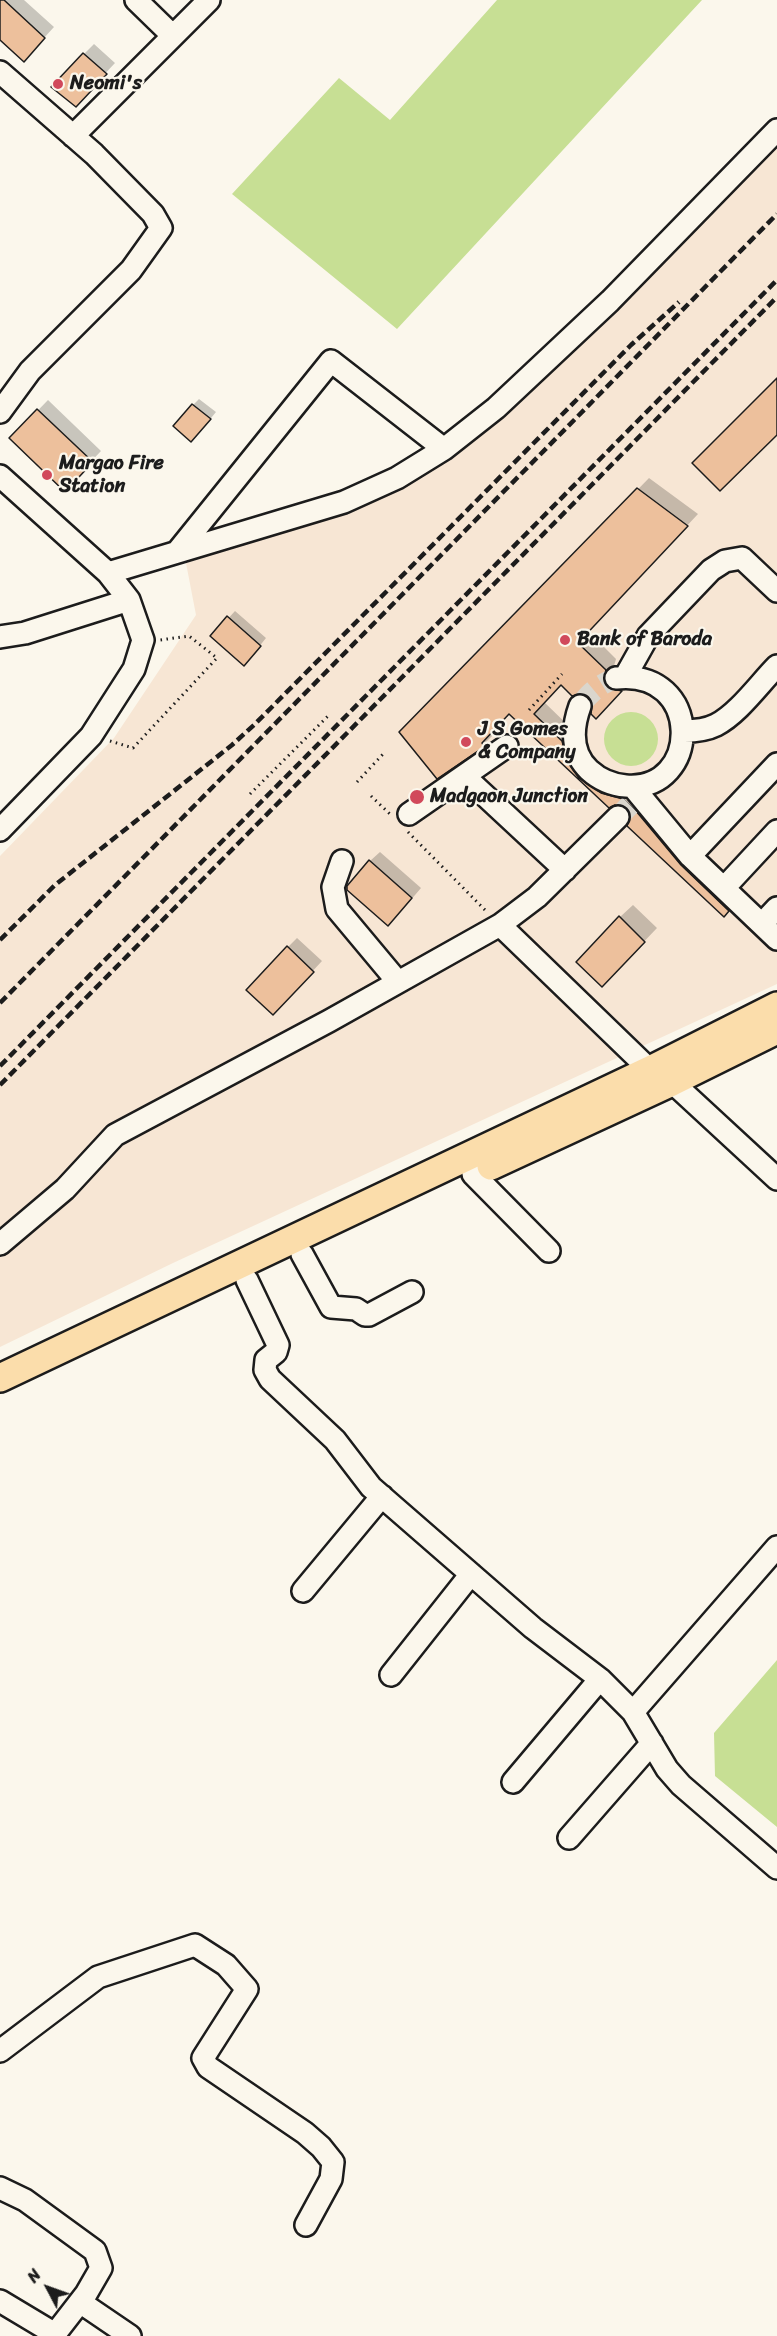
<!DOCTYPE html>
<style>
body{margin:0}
#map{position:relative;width:777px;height:2336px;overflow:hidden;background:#fbf7ec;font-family:Sriracha,sans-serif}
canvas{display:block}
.north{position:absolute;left:18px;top:2258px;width:60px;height:60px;-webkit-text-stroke:4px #fbf7ec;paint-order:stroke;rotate:311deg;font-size:16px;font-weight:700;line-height:24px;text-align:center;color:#1c1c1c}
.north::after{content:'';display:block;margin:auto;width:21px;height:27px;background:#1c1c1c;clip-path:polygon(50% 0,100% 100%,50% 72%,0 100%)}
</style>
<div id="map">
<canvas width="777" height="2336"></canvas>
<div class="north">N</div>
</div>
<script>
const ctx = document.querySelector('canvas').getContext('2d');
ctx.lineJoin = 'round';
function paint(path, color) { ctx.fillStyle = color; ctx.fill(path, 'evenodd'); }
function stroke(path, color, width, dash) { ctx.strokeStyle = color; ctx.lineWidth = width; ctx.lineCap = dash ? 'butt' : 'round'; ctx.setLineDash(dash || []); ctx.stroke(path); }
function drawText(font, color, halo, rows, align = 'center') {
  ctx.font = font + ' Sriracha,sans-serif'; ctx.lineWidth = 4.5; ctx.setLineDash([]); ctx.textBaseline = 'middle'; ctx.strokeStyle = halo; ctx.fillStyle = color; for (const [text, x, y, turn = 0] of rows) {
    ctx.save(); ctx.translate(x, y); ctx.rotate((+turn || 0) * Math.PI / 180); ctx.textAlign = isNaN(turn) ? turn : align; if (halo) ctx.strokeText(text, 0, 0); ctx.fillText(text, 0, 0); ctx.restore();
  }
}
paint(new Path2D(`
 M777 141V984L173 1263 0 1347V856L114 738 196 615 186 563 357 506 464 447 522 400Z`), '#f7e6d4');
paint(new Path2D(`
 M497 0H702L397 329 232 194 339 78 390 120Z
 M604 739a27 27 0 1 1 54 0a27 27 0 1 1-54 0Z
 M777 1660V1827L715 1776 714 1733Z`), '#c7df94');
paint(new Path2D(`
 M3 0H24L54 27 33 50 0 38V3Z
 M94 44 115 63 85 95 84 54Z
 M199 399 216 412 198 434 193 405Z
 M48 400 101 451 65 489 11 438Z
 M649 478 698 514 588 631 616 659 614 666 620 677 631 680 596 717 594 704 590 696 561 684 544 702 573 730 579 751 739 899 724 915 632 814 628 806 615 803 609 806 510 712 492 731 494 734 483 745 401 732Z
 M235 611 266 638 250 658 212 636Z
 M380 852 421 888 398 915 370 861Z
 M633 905 657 928 615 972 620 917Z
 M297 938 322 961 283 1003 288 947Z`), '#0003');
const building = new Path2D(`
 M0 0H4L45 38 24 62 0 40Z
 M83 53 107 74 76 107 51 87Z
 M777 378V435L720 491 692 463Z
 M192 404 211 419 191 442 173 426Z
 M37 409 93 462 65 492 9 438Z
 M637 488 688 526 578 643 606 670 603 678 608 688 622 691 596 719 591 714 592 704 589 697 583 694 572 696 561 685 534 714 562 741 568 762 579 778 601 793 623 799 636 811 681 865 729 911 724 917 627 826 630 814 627 808 615 805 609 808 509 714 482 743 484 747 437 779 399 732Z
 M227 616 261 646 244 666 210 636Z
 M369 860 412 898 388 926 347 890V886Z
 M619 916 645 942 602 987 576 962Z
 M287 946 314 972 273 1015 246 990Z`);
paint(building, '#edc09c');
stroke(building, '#1c1c1c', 1.5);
stroke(new Path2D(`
 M580 706C590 692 600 684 616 678
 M618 817 630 805`), '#dad6cd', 21, [21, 10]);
const minor = new Path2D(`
 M136 0 173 36
 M0 72 94 154 153 214 161 228 131 270 30 371 0 412
 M73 136 209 0
 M0 476 108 573 129 600 143 640 134 669 91 736 0 830
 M177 552 331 361 444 449
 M108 573 344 502 397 478 444 449 496 408 610 301 777 130
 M0 637 25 633 129 600
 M625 677 648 636 711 570 725 561 742 558 777 591
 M580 706C572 728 571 753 589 770 600 780 612 785 626 786 702 792 703 668 616 678
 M684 731C695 731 706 730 716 725 738 714 760 683 777 666
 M464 776 565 870
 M633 787 690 856 777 939
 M409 814 507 746
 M690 856 777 764
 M342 861 333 887 337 909 398 982
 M724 888 777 831
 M762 924 777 908
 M500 925 650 1070 672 1082 777 1179
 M473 1174 549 1251
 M0 1244 65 1189 115 1135 329 1021 500 925 537 897 618 817
 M302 1254 331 1307 356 1309 365 1315H369L412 1292
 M247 1280 278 1345 276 1352 266 1360 265 1370 270 1379 335 1440 371 1487 533 1628 600 1679 513 1782
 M303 1591 382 1496
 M391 1675 471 1574
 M600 1679 633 1712 667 1769 681 1785 777 1868
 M633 1712 777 1547
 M569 1838 652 1743
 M0 2051 98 1977 195 1945 226 1965 247 1989 203 2058 208 2067 305 2133 321 2147 333 2162 331 2179 306 2225
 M0 2188 25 2200 95 2251 101 2268 86 2294 55 2334 0 2301
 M80 2302 130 2336`);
const major = new Path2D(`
 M491 1166 672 1082 777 1030
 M0 1378 650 1070 777 1006`);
stroke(minor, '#1c1c1c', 26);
stroke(major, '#1c1c1c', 32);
stroke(new Path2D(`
 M529 710 562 674
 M524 732 533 724
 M110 741 133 748 217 658 189 636 160 640
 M357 782 384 753
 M250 794 329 715
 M371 796 391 815
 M408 832 488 913`), '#1c1c1c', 3, [1.5, 4.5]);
stroke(minor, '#fbf7ec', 21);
stroke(major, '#fbddab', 27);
stroke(new Path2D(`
 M0 940 55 885 232 745 254 725 631 345 679 302
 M0 1003 777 214
 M0 1066 777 280
 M0 1085 777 297`), '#1c1c1c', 4.5, [9, 4.5]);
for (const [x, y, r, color] of [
 [58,84,6,"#d1495b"],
 [47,475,6,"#d1495b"],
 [565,640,6,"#d1495b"],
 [466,742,6,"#d1495b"],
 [417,797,8,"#d1495b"]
]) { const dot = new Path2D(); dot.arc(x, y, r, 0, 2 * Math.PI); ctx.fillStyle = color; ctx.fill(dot); stroke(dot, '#fbf7ec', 2); }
drawText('bold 20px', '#1c1c1c', '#fbf7ec', [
 ["Neomi's",70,84],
 ["Margao Fire",59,464],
 ["Station",59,487],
 ["Bank of Baroda",577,640],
 ["J S Gomes",478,730],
 ["& Company",478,753],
 ["Madgaon Junction",430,797]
], 'left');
</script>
